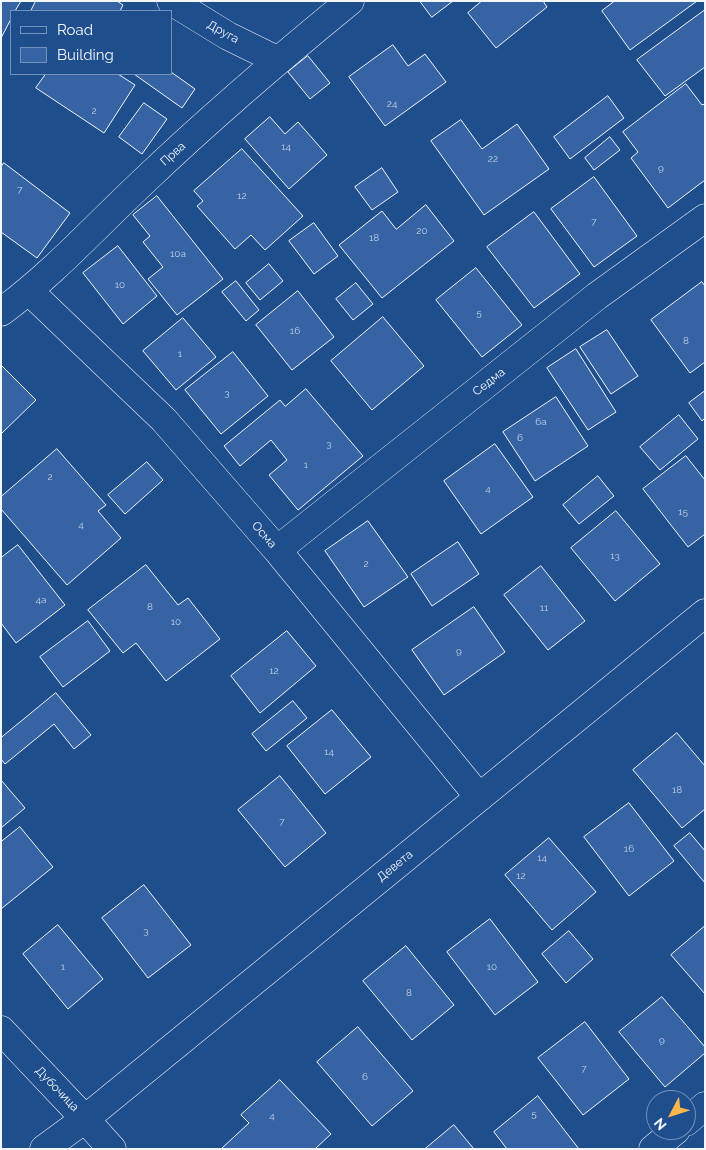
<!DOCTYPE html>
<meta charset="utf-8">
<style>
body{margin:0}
#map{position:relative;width:706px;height:1150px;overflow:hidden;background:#1f4e8c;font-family:Raleway,sans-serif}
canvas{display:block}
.frame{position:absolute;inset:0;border:2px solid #f2f6ff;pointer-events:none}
.legend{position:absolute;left:10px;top:10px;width:162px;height:65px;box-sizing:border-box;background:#1f4e8c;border:1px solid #7391ba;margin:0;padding:6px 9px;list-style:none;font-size:15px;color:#f2f6ff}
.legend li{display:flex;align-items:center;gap:10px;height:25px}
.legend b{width:25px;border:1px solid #7391ba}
.north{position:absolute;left:646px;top:1090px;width:50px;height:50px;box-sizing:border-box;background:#1f4e8c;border:1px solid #7391ba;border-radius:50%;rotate:230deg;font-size:14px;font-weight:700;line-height:20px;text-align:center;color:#f2f6ff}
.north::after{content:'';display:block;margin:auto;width:18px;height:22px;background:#ffb74d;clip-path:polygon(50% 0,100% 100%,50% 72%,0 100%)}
</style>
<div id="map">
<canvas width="706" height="1150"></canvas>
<div class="frame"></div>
<ul class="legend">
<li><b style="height:6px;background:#1f4e8c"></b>Road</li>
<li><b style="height:14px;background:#3563a3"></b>Building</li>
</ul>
<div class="north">N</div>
</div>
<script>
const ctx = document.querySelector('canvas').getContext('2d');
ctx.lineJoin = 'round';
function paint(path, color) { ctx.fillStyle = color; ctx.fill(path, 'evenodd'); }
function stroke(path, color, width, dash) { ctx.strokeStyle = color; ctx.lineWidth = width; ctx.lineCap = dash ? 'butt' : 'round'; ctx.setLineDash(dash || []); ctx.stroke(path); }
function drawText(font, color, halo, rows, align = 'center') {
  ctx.font = font + ' Raleway,sans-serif'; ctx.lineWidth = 4; ctx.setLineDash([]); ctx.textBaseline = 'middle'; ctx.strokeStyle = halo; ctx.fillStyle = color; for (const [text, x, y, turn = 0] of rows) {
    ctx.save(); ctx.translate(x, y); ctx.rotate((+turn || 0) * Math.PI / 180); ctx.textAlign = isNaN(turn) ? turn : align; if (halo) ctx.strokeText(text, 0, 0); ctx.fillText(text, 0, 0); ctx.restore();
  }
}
const building = new Path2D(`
 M1 1H21L15 11H11V19L1 38Z
 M36 1H117L123 5 120 11H31Z
 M420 1H453L432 17Z
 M482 1H543L547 7 496 48 468 13Z
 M615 1H697L630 50 602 11Z
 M705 10V67L665 96 637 60Z
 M393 45 408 66 425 54 446 82 385 126 349 77Z
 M308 56 330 83 310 99 288 72Z
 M171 72 195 89 182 108 134 74Z
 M46 74H118L135 85 104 133 36 88Z
 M686 84 702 105 705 104V180L668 208 631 158 638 152 623 132Z
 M608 96 624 118 570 159 554 137Z
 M144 103 167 119 142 154 119 137Z
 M270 117 285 134 298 122 327 155 289 189 245 139Z
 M461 120 482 149 517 124 549 169 484 215 431 141Z
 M610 137 620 150 594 170 585 158Z
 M242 149 303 216 265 250 251 235 235 249 197 206 203 201 194 191Z
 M4 163 70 213 37 258 1 232V167Z
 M382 168 398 192 372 210 355 187Z
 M594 177 637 236 594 267 551 209Z
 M157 196 223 279 177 315 148 279 163 267 143 242 150 236 133 215Z
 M426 205 454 241 382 298 339 245 382 211 396 229Z
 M534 212 580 274 534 308 487 247Z
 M314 223 338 256 314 274 289 241Z
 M118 246 157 296 123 324 83 273Z
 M269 264 283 281 260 300 246 283Z
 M476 268 522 325 482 357 436 300Z
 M236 281 259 310 246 321 222 292Z
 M702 282 705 286V362L690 373 651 320Z
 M356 283 373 304 353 320 336 299Z
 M298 291 334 337 292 370 256 325Z
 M383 317 424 366 372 410 331 361Z
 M183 318 216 357 176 390 143 351Z
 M607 330 638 376 611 394 580 347Z
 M576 349 616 412 588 430 547 368Z
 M233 352 268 396 221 434 185 390Z
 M1 365 36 400 1 434Z
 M306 389 363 456 298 510 269 475 287 460 271 440 240 466 224 446 280 400 285 406Z
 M705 391V418L702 421 689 403Z
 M556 397 588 446 535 481 503 432Z
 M679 415 698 439 660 470 640 447Z
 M495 444 533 497 481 534 444 481Z
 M57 449 106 505 98 511 121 538 67 585 1 509V497Z
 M686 456 705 480V534L688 547 643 489Z
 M147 462 163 480 125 514 108 495Z
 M598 476 614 496 579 524 563 505Z
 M616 511 660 564 615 601 571 548Z
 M368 521 408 577 364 607 325 551Z
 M458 542 479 574 432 606 411 574Z
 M18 545 65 605 16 643 1 623V558Z
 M146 565 178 605 188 598 220 639 166 681 136 643 123 653 88 610Z
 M541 566 585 621 548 650 504 595Z
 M474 607 505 652 444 695 412 650Z
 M88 621 110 651 63 687 40 657Z
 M287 631 316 666 260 713 231 676Z
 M56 693 91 735 74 749 54 724 5 764 1 759V738Z
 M293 701 307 718 266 751 252 734Z
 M332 710 371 757 325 794 287 746Z
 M677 733 705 766V809L682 828 633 770Z
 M280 776 326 833 285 867 238 810Z
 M1 780 25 808 1 828Z
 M629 803 674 861 629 896 584 837Z
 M20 827 53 867 1 909V842Z
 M690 833 705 851V883L674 846Z
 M549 838 596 892 552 930 505 875Z
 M144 885 191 945 148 978 102 918Z
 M490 919 538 982 495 1015 447 952Z
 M58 925 103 979 68 1009 23 954Z
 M705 926V994L671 955Z
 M569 931 593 959 566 983 542 954Z
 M406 946 454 1005 412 1040 363 981Z
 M662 997 705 1047V1053L665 1087 619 1032Z
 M585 1022 629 1079 583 1115 538 1058Z
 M358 1027 413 1091 372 1126 317 1062Z
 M280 1080 331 1134 315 1149H221L249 1123 241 1115Z
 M538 1096 579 1149H507L494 1132Z
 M454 1125 474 1149H425Z`);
paint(building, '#3563a3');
stroke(building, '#f2f6ff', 1);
const minor = new Path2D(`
 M171 1 228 36 277 60
 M29 291 164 420 277 550 479 797
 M1 312C53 274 97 225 144 181 210 118 279 59 350 1
 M277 550 597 296 705 218
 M85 1119 112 1149
 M686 1122 705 1106
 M653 1149 676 1130`);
const tertiary = new Path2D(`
 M1 1030 85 1119
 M44 1149 85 1119 705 613`);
stroke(minor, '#f2f6ff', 29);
stroke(tertiary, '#f2f6ff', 29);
stroke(minor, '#1f4e8c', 28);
stroke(tertiary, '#1f4e8c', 28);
drawText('10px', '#c3d1e8', null, [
 ["24",392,104],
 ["2",94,111],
 ["14",286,147],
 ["22",493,159],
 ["9",661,168],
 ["7",20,190],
 ["12",242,196],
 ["7",594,222],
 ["20",422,231],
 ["18",374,238],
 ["10a",178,254],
 ["10",120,285],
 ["5",479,313],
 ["16",295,331],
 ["8",686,341],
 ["1",180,354],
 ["3",227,393],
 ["6a",541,422],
 ["6",520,438],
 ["3",329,444],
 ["1",306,465],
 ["2",50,477],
 ["4",488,489],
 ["15",683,512],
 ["4",81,525],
 ["13",615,556],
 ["2",366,564],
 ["4a",41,600],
 ["8",150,607],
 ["11",544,608],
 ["10",176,622],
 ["9",459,651],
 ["12",274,671],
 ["14",329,752],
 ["18",677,790],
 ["7",282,822],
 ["16",629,849],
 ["14",542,858],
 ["12",521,876],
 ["3",146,931],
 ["1",63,967],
 ["10",492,967],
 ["8",409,993],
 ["9",662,1040],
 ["7",584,1069],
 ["6",365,1077],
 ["5",534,1114],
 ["4",272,1116]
]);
drawText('12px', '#f2f6ff', '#1f4e8c', [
 ["Друга",223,32,29],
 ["Прва",173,154,-42],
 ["Седма",489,382,-38],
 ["Осма",264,535,49],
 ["Девета",395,866,-39],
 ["Дубочица",57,1089,46]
]);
</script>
